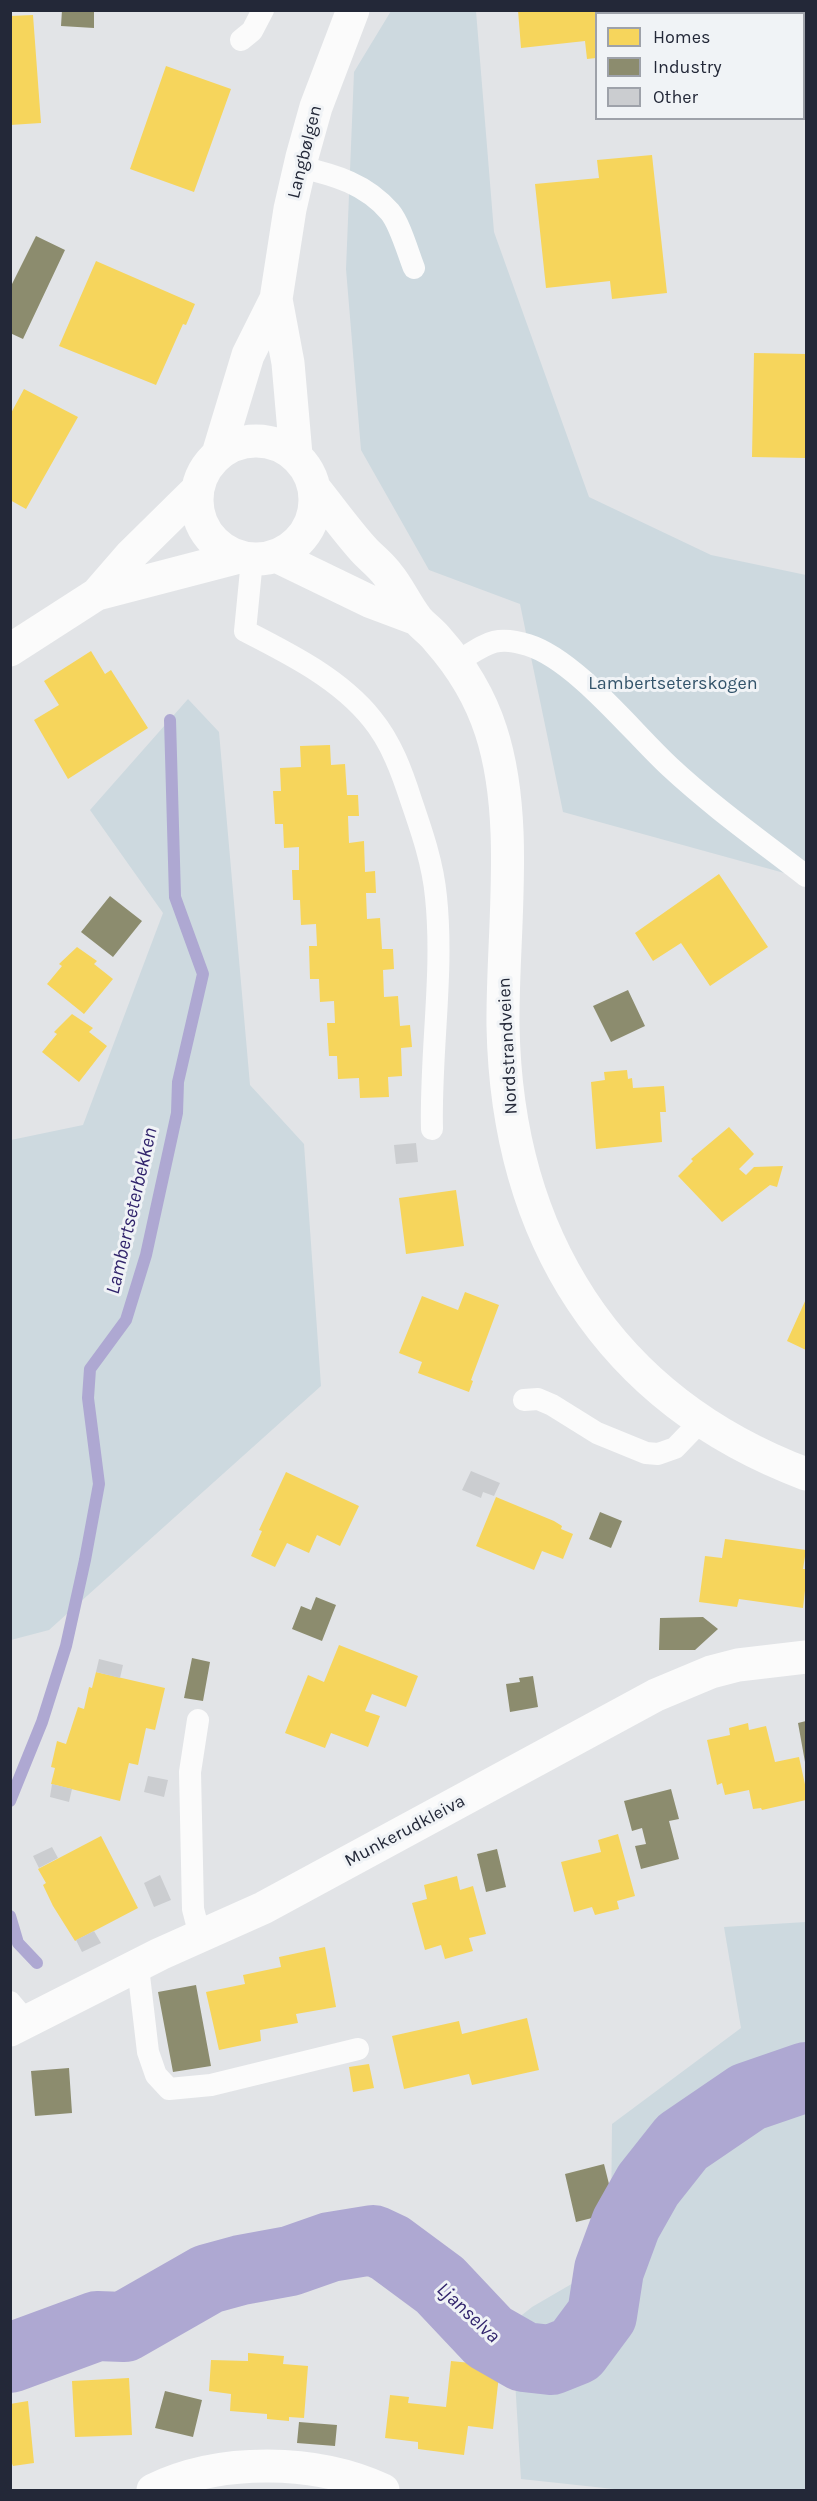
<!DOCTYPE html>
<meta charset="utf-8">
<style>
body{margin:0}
#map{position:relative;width:817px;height:2501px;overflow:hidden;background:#e2e4e7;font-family:Karla,sans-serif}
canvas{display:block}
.frame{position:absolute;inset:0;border:12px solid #232838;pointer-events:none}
.legend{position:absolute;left:595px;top:12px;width:210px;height:108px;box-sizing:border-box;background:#f0f3f6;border:2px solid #9ea2aa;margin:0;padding:8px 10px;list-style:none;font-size:18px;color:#232838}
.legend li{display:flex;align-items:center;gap:12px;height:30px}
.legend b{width:30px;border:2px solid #9ea2aa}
</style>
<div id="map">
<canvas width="817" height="2501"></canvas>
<div class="frame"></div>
<ul class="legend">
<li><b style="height:16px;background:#f6d55c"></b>Homes</li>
<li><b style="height:16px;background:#8c8c6e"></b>Industry</li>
<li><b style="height:16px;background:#cbcdd0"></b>Other</li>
</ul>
</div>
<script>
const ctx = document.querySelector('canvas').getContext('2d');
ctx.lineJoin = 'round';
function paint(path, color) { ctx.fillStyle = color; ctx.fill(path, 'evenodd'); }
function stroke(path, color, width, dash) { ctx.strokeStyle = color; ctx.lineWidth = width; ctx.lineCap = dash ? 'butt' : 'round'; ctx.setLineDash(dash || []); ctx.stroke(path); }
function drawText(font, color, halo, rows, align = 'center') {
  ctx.font = font + ' Karla,sans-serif'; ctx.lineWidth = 6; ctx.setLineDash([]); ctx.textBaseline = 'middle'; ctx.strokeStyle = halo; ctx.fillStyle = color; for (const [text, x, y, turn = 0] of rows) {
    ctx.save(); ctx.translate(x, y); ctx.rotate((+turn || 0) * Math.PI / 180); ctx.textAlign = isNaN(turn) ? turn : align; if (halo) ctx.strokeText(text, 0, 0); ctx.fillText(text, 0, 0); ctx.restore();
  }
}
paint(new Path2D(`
 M391 11H476L494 232 589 497 711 555 806 575V879L563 812 520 604 429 570 361 450 346 269 354 72Z
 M188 699 219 732 250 1085 304 1144 321 1386 49 1630 11 1640V1140L83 1125 163 913 90 810Z
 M806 1922V2490H623L521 2479 515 2380 507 2327 532 2307 587 2275 611 2220 612 2124 741 2028 724 1927Z`), '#cdd9df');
paint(new Path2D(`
 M518 10H638V14H596V58L587 59 585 41 521 48Z
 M33 15 41 123 10 125V16Z
 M166 66 231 89 194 192 130 169Z
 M652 155 667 293 612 299 610 281 546 288 535 184 599 178 597 160Z
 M96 261 195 304 186 325 183 324 156 385 59 346Z
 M754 353 806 354V458L752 457Z
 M24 389 78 417 26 509 10 500V415Z
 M91 651 105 674 111 670 148 728 68 779 34 720 59 705 44 681Z
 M330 745 331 765 345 764 347 795H358L359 816H348L349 843 364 841 365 872 375 871 376 893H366L367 919 380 918 382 949H393L394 969 383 970 384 997 398 996 400 1026 410 1025 412 1047 401 1048 402 1076 388 1077 389 1097 360 1098 359 1078 338 1079 337 1056H329L327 1023H335L334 1001 320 1002 319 979H310L309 946H317L316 924 301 925 300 900H293L292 870H299V847L284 848 283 824H275L273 791H281L280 768 301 767 300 746Z
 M719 874 768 947 710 986 681 943 653 961 635 933Z
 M77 947 97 961 94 964 113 979 84 1014 47 984 62 966 59 964Z
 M72 1014 93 1028 89 1032 107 1046 79 1082 42 1052 57 1034 54 1032Z
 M627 1070 628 1079 632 1078 633 1088 664 1086 666 1112H660L662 1142 596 1149 591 1082 605 1080 604 1072Z
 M729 1127 754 1154 739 1169 746 1175 754 1167 783 1166 777 1187 770 1185 722 1222 678 1176 693 1161 691 1159Z
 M456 1190 464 1246 406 1254 399 1198Z
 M465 1292 499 1305 471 1380 473 1381 469 1392 418 1373 422 1362 399 1353 422 1296 458 1310Z
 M806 1299V1350L787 1341Z
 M286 1472 359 1506 340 1546 317 1535 309 1553 287 1543 275 1567 251 1556 262 1531 259 1530Z
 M496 1497 554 1521 562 1526 561 1529 573 1534 563 1559 542 1551 534 1570 476 1546Z
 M725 1539 806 1550 803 1569H806V1582L803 1608 739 1599 737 1607 699 1602 705 1556 722 1558Z
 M339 1645 418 1676 406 1707 372 1694 365 1711 380 1716 368 1747 331 1733 325 1748 285 1733 308 1675 324 1682Z
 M96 1672 165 1688 155 1730 146 1728 138 1765 129 1763 120 1801 51 1784 55 1768 51 1767 57 1741 66 1744 78 1707 84 1709 89 1687 92 1688Z
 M748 1723 749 1730 766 1726 775 1762 799 1757 806 1789V1800L762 1810 761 1808 753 1809 749 1790 725 1795 722 1783 717 1785 707 1740 730 1735 729 1728Z
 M618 1834 635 1896 617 1901 619 1909 595 1915 592 1907 574 1912 561 1862 601 1852 598 1840Z
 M101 1836 138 1908 75 1941 53 1906 43 1885 46 1883 38 1869Z
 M457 1876 460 1890 473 1886 486 1934 469 1938 473 1951 445 1959 441 1945 425 1950 412 1903 427 1899 424 1885Z
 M325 1947 336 2007 296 2014 298 2023 260 2030 261 2041 219 2050 206 1992 245 1984 243 1975 281 1967 279 1957Z
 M527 2018 539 2070 472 2085 469 2074 404 2089 392 2036 459 2021 462 2034Z
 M369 2064 374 2088 353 2092 349 2067Z
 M248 2353 284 2356 283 2364 308 2366 304 2418 289 2417V2421L267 2419V2414L230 2411 231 2394 209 2391 211 2360 248 2361Z
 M451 2361 500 2366 493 2429 468 2426 464 2455 418 2449V2442L385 2438 390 2395 409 2397 408 2403 446 2407Z
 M129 2378 132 2435 75 2437 72 2381Z
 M28 2401 34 2463 13 2466 10 2459V2404Z`), '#f6d55c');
paint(new Path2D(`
 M62 10H94V28L61 26Z
 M36 236 65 250 23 339 10 333V288Z
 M110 896 142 921 113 957 81 932Z
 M628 990 645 1026 611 1042 593 1006Z
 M600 1512 622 1521 611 1548 589 1539Z
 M316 1597 336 1605 322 1641 292 1629 301 1606 311 1610Z
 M703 1617 718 1629 695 1650H659L660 1618Z
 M192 1658 210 1662 203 1701 184 1698Z
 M533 1676 538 1707 510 1712 506 1684 520 1682 519 1678Z
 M806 1721V1762H805L798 1723Z
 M671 1789 679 1819 669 1821 679 1859 641 1869 635 1846 646 1844 642 1828 632 1831 624 1801Z
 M497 1849 506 1887 486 1892 477 1854Z
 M196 1985 211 2066 173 2072 158 1992Z
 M69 2068 72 2113 35 2116 31 2071Z
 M604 2164 616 2212 576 2222 565 2174Z
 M165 2391 202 2400 193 2437 155 2428Z
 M299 2422 337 2425 335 2446 297 2443Z`), '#8c8c6e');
stroke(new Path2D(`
 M10 1801 42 1722 66 1646 85 1560 99 1484 88 1398 90 1369 126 1320 146 1255 177 1113 178 1082 203 974 175 897 170 720
 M10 1916 18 1943 37 1963`), '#aea8d2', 12);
stroke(new Path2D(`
 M10 2358 97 2326 124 2327 208 2279 241 2270 290 2261 330 2247 373 2240 390 2248 440 2285 489 2337 524 2357 551 2360 576 2350 602 2315 609 2270 626 2224 648 2185 682 2142 748 2097 806 2077`), '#aea8d2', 70);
paint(new Path2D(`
 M416 1143 418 1162 396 1164 394 1145Z
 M471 1471 500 1483 494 1496 483 1492 481 1498 462 1490Z
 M99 1659 123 1665 120 1678 96 1672Z
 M148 1776 168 1780 164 1797 144 1792Z
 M52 1784 72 1789 69 1802 50 1797Z
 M52 1847 58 1858 39 1868 33 1856Z
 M160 1875 171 1900 154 1907 144 1883Z
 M94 1931 101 1943 82 1952 76 1940Z`), '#cbcdd0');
stroke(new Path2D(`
 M241 40 252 31 263 10
 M300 167C335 175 366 184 390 212 400 224 408 253 414 268
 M252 560 245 631C290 654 340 679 372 719 391 742 402 772 411 800 422 832 433 864 436 897 444 973 430 1053 432 1129
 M457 662C485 645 494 634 528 645 576 660 633 733 670 767 713 807 761 841 806 876
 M524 1400 538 1399 552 1405 597 1433 646 1453 658 1454 675 1448 700 1422
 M198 1720 190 1772 193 1909 200 1936
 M138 1967 148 2052 156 2075 169 2089 211 2085 358 2049
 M10 2002 27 2022`), '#fbfbfb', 22);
stroke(new Path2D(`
 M804 23 806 11
 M10 2030 160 1954 263 1908 656 1695 711 1672 738 1665 806 1657
 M153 2490C221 2457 316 2459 383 2490`), '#fbfbfb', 33);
stroke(new Path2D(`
 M276 299 288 363 296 455
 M197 500a59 59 0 1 1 118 0a59 59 0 1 1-118 0Z
 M218 454 248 355 276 299 290 209 302 157 316 107 353 10
 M315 489C331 509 346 530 363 549 371 558 381 565 388 575 399 588 406 605 417 619 424 627 432 632 438 640 462 667 480 697 491 731 520 820 502 933 503 1026 507 1235 607 1399 806 1474
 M276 556 369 601 417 619
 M97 594 239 557
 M10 650 97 594 130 556 198 489`), '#fbfbfb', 33);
drawText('18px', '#232838', '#f0f3f6', [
 ["Langbølgen",305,152,-76],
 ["Nordstrandveien",508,1046,-93],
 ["Munkerudkleiva",405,1831,-28]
]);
drawText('18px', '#32536a', '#f0f3f6', [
 ["Lambertseterskogen",673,684]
]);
drawText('italic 20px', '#31246c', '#f0f3f6', [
 ["Lambertseterbekken",132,1211,-77],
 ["Ljanselva",468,2313,43]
]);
</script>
